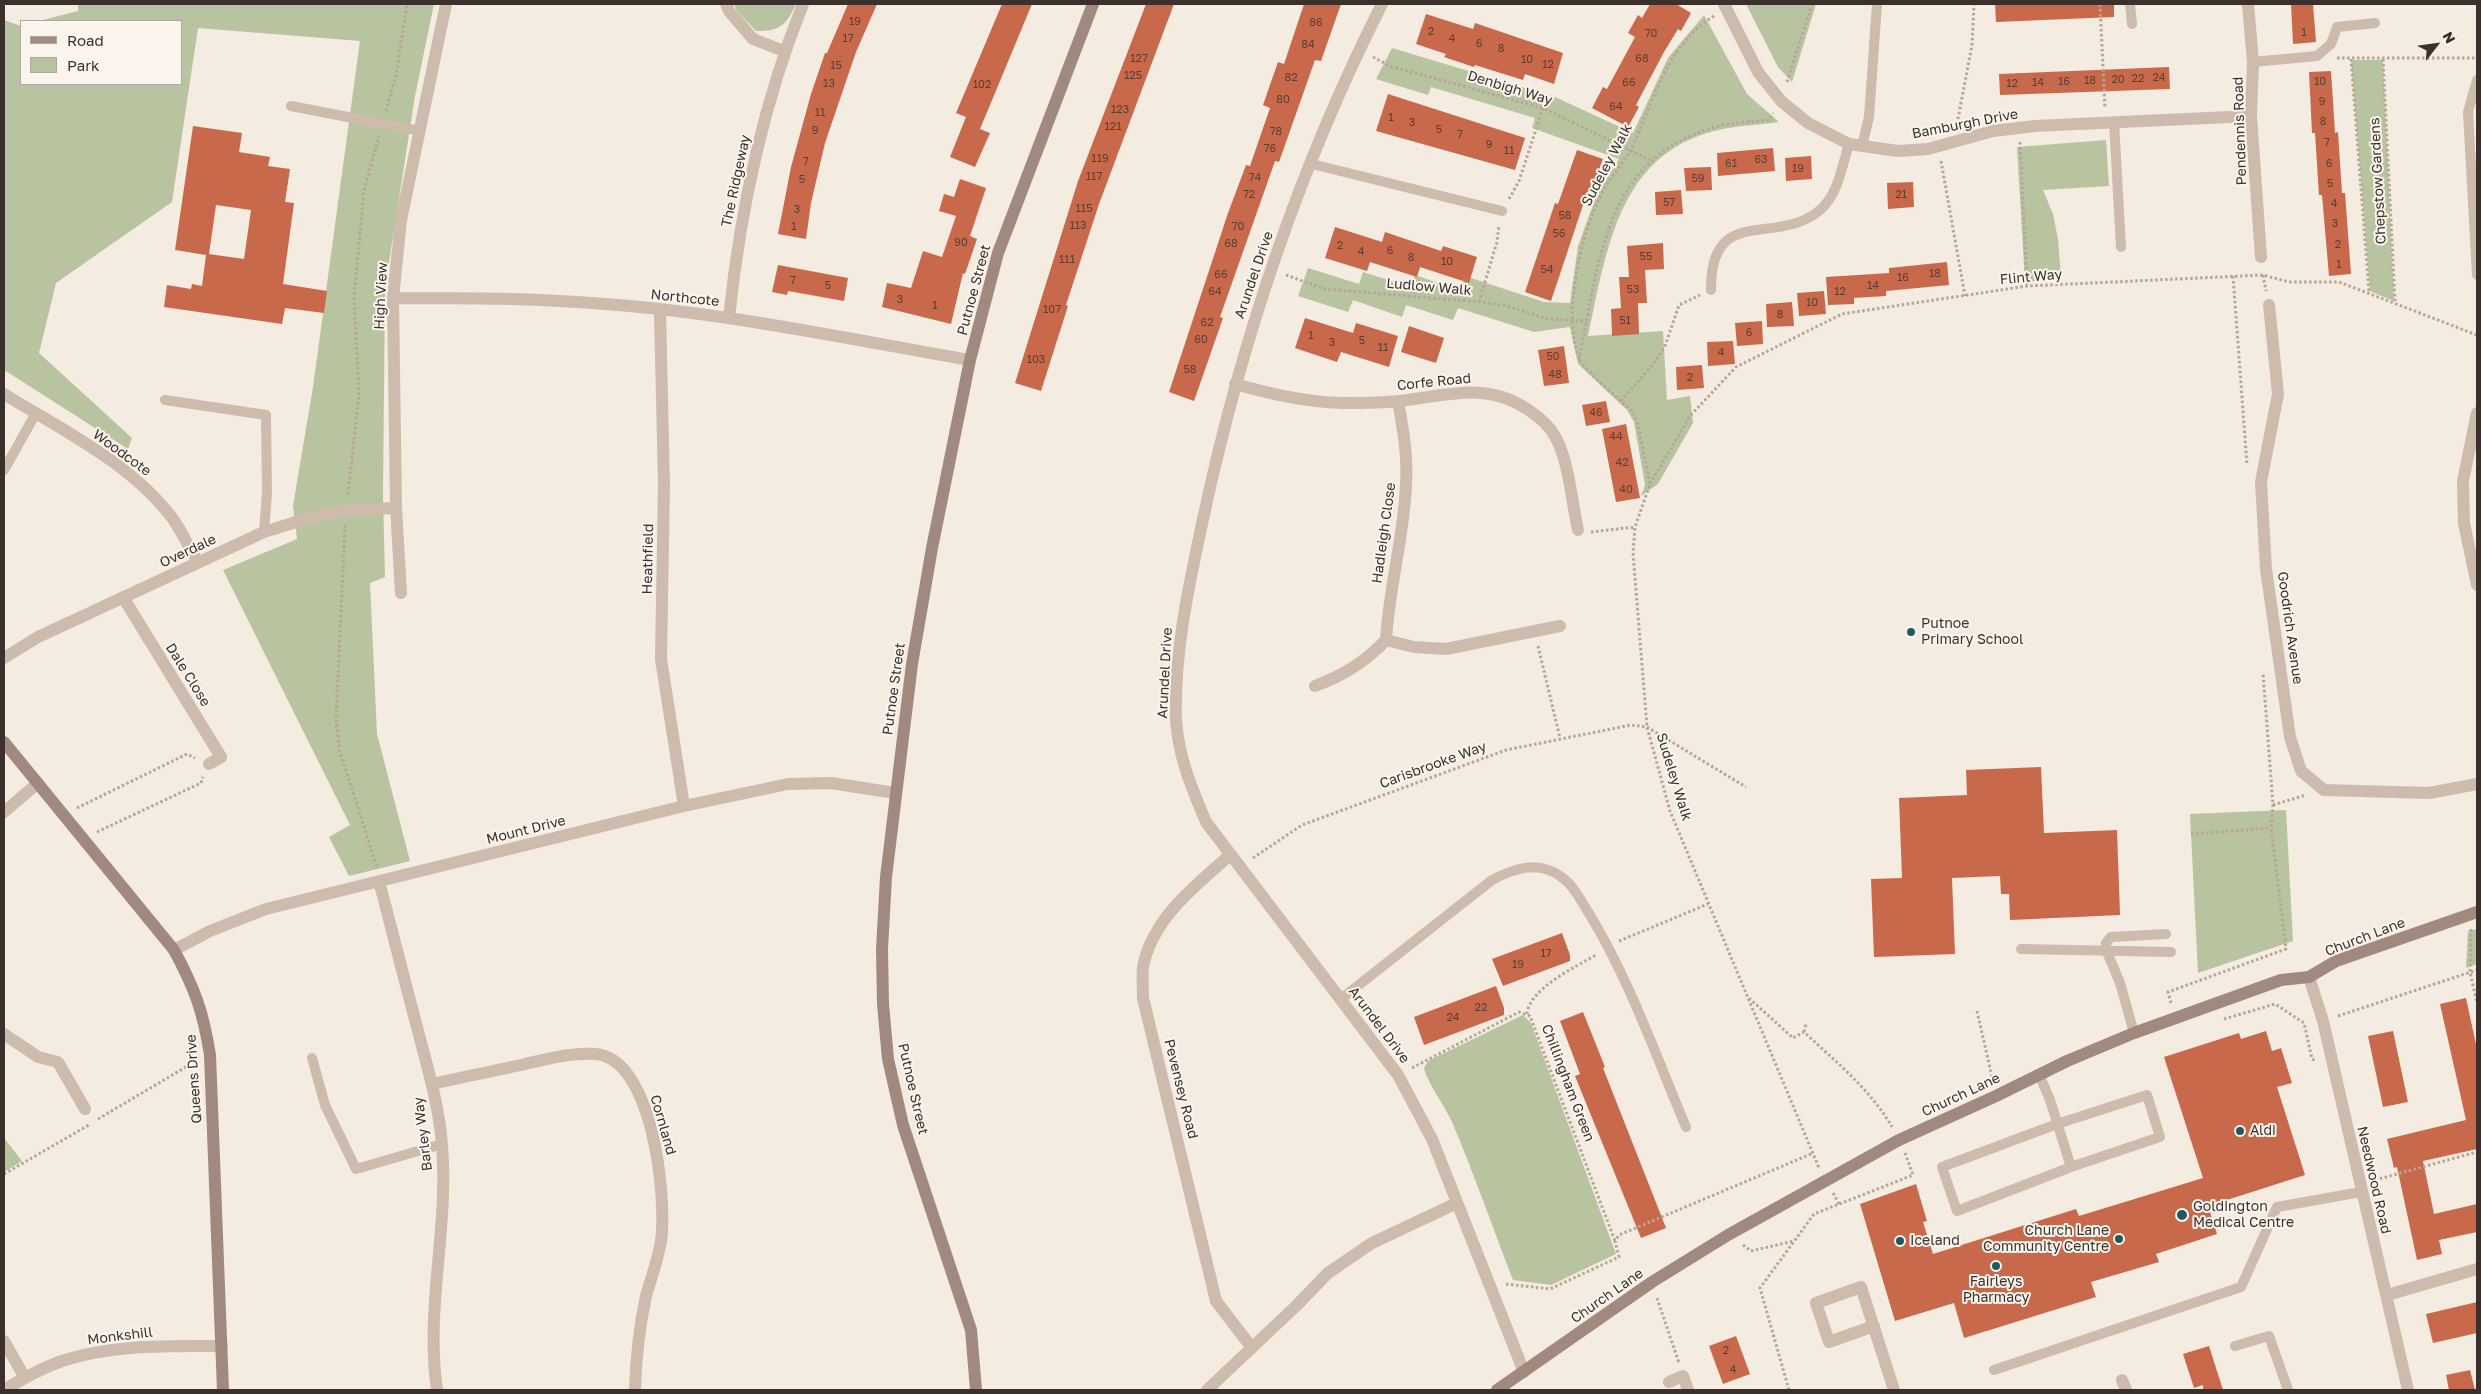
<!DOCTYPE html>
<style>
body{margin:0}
#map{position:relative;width:2481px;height:1394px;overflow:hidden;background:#f4ebe1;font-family:"Golos Text",sans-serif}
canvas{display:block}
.frame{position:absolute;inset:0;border:5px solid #3b302b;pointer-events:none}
.legend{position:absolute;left:20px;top:20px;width:162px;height:65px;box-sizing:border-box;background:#fbf5ee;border:1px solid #aea6a0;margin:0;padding:6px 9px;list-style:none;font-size:15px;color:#3b302b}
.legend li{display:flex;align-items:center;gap:10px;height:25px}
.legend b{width:25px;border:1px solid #aea6a0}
.north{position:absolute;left:2411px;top:20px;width:50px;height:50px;-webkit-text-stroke:4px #fbf5ee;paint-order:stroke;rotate:60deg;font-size:14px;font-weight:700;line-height:20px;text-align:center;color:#3b302b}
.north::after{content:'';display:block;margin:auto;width:18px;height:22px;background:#3b302b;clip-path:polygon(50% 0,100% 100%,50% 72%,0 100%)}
</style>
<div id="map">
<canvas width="2481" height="1394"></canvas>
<div class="frame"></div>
<ul class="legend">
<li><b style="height:6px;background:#a18a7d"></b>Road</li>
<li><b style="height:14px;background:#b8c4a0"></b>Park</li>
</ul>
<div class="north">N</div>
</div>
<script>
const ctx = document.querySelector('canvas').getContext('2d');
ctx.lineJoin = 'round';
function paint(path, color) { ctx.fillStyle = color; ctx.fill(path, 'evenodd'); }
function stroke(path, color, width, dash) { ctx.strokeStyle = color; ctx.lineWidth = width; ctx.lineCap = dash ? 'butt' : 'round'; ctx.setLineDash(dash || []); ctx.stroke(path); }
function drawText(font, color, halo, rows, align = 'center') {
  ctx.font = font + ' "Golos Text",sans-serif'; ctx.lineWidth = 4; ctx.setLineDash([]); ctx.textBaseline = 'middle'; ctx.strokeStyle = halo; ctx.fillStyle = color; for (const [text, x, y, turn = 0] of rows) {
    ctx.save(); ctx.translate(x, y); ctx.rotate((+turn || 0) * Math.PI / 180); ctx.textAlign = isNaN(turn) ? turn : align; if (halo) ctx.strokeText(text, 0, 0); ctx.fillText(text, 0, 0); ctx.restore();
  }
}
paint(new Path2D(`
 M78 4H434L415 96 385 288 383 497 385 577 370 583 377 734 410 861 349 876 329 837 350 825 223 570 297 539 293 506 313 387 360 41 198 28 172 202 56 283 39 353 132 438 128 449 4 370V20L21 26V84H181V21H39L78 11Z
 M734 4H796C786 26 780 31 756 31L737 11Z
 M1746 4H1816L1792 82 1778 67Z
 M1704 15 1747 94 1779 122C1761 125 1741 125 1723 129 1618 150 1607 250 1588 336L1663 331 1667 400 1690 396 1693 423 1658 484 1641 496 1645 485 1634 422 1627 410 1578 364 1570 327 1534 332 1458 308 1453 320 1406 305 1402 317 1353 300 1348 312 1298 296 1308 268 1359 284 1363 272 1410 287 1415 275 1461 291 1465 276 1544 302 1570 303 1578 246 1597 194 1619 159 1532 128 1535 118 1431 87 1428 95 1376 79 1392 48 1555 97 1633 133 1668 58Z
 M2351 60H2383L2394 301 2370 291Z
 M2106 140 2109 186 2043 190 2053 214 2058 239 2061 278 2025 282 2017 147Z
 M2286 810 2293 941 2198 973 2190 814Z
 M2477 929V964L2466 968 2468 931Z
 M1523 1015 1531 1023 1616 1254 1551 1285 1513 1280C1493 1228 1474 1174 1452 1122 1445 1106 1427 1082 1424 1068L1428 1061Z
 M4 1138 22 1161 4 1172Z`), '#b8c4a0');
paint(new Path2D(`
 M848 4H877L856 52 825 143 811 203 806 239 778 234 791 167 811 94 825 53H827Z
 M1002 4H1032L980 129 990 133 975 167 950 157 966 117 956 113Z
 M1146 4H1174L1099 204 1066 305 1068 306 1041 391 1015 383 1078 181Z
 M1304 4H1341L1321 61 1315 60 1279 162 1275 161 1220 317 1223 318 1194 401 1169 392 1228 213 1246 165 1250 166 1270 108 1263 105 1278 62 1284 64Z
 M1650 4H1676L1691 13 1681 31 1678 29 1664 52 1636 105 1639 107 1628 127 1592 108 1603 87 1607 89 1635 37 1628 33 1638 15 1642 18Z
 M1995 4H2114V17L1996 22Z
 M2291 4H2313L2316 42 2293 44Z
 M1426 14 1473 29 1475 23 1563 53 1554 84 1525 74 1523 80 1475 65 1474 67 1444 57 1446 54 1416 44Z
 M2169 67 2170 89 2000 95 1999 74Z
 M2331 71 2335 133 2338 132 2342 193H2345L2351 274 2329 276 2322 195H2319L2315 133H2312L2309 72Z
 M1388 94 1525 138 1515 170 1376 131Z
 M193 126 242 133 239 152 270 157 268 166 290 169 285 202 294 203 283 284 327 291 324 313 285 308 282 324 164 307 167 285 191 289 192 284 202 286 206 255 175 250ZM216 205 251 210 244 259 209 254Z
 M1773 148 1775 171 1718 176 1717 153Z
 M1577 150 1603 159 1590 194 1587 193 1551 301 1525 292 1555 203 1558 204Z
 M1811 156 1812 179 1786 181 1785 158Z
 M1711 167 1712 190 1686 191 1684 168Z
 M960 179 986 188 970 236 977 239 965 274 963 273 951 324 882 307 887 283 911 288 923 251 942 257 956 216 939 211 944 194 954 197Z
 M1913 182 1914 207 1888 209 1887 183Z
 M1681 190 1683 214 1656 215 1655 192Z
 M1335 227 1382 242 1385 232 1441 251 1443 246 1477 257 1469 283 1420 267 1417 277 1370 262 1367 271 1325 258Z
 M1663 243 1664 269 1645 270 1647 303H1638L1639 334 1612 336 1611 309 1621 308 1619 277H1629L1627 246Z
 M1947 262 1949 285 1886 291V296L1854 298V304L1828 305 1826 277 1889 273V268Z
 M778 265 848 278 844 301 788 291 787 295 772 292Z
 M1824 291 1826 314 1799 316 1797 293Z
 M1792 302 1794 326 1767 327 1766 304Z
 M1305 318 1353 333 1356 323 1398 336 1389 367 1341 352 1337 362 1295 348Z
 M1762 321 1763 344 1737 346 1735 323Z
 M1409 326 1444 338 1436 363 1401 352Z
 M1733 341 1735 364 1708 366 1707 342Z
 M1564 346 1569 383 1544 386 1538 350Z
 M1702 365 1704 388 1677 390 1676 367Z
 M1606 401 1610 422 1586 426 1582 405Z
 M1626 424 1640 498 1616 502 1602 429Z
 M2041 767 2044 833 2117 830 2120 915 2010 920 2009 894H2001L2000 876 1952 878 1955 954 1874 957 1871 879 1902 878 1899 798 1967 795 1966 770Z
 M1562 933 1570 955V961L1503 986 1492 959Z
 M1496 986 1504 1008V1015L1424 1045 1414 1017Z
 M2466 998 2477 1049V1149L2423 1161 2434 1214 2477 1204V1232L2439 1240 2442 1254 2417 1260 2397 1167 2394 1168 2387 1139 2466 1120 2440 1004Z
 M1583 1012 1605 1067 1603 1068 1666 1228 1641 1238 1575 1076 1580 1074 1560 1021Z
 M2266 1031 2272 1051 2281 1048 2292 1083 2277 1087 2305 1175 2208 1206 2217 1234 2156 1254 2159 1262 2091 1282 2096 1297 1964 1338 1954 1303 1895 1321 1860 1204 1916 1184 1927 1221 1923 1222 1933 1254 2076 1209 2079 1216 2203 1178 2164 1057 2239 1033 2241 1039Z
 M2393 1031 2408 1102 2383 1107 2368 1036Z
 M2477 1302V1333L2433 1343 2426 1314Z
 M1736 1336 1750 1374 1723 1384 1709 1346Z
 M2209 1346 2223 1390H2203V1385L2194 1388 2183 1354Z
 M2470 1370 2475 1390H2449L2446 1375Z`), '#c8694b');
stroke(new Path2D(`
 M2100 4 2105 108
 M1714 16C1666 46 1655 98 1633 145 1625 162 1611 176 1602 193 1581 232 1562 315 1579 358 1583 369 1621 401 1632 411L1637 421 1650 484 1635 527 1633 553 1647 727 1670 811 1819 1168
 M1373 57 1390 66 1543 108 1650 160
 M2337 58H2477
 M2351 59 2369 292
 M2383 59 2395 302
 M1787 82 1812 4
 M386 111 396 75 407 4
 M1957 124 1972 45 1974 4
 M2020 142 2027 286
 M1941 161 1965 296
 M1509 199 1519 181 1543 108
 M1286 275 1325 289 1479 302 1503 305 1548 319 1587 321
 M2263 275 2266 291
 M2233 276 2247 465
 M1479 302 1497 242 1499 225
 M1579 360C1599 263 1604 157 1716 127 1732 122 1751 122 1769 120L1773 113
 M1621 401 1655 362 1665 346 1679 305 1700 295
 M1650 484 1690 416 1736 367 1842 314 2027 286 2263 275 2289 282H2339L2477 335
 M348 494 359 394 354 297 364 190 379 136
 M345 525 336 720 340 752 377 867
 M1591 532 1635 527
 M1538 646 1560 738
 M2273 805 2306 795
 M77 808 187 754 195 758
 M97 832 201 783 203 777
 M2191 834 2271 828
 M1253 858 1302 825 1506 750 1631 725 1647 727 1746 787
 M2471 929 2470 972 2477 1003
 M1619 941 1708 904
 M1749 998 1793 1038 1804 1032C1835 1061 1871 1090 1892 1127
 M2171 1003 2168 992 2286 949 2271 828 2273 805 2263 673
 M1977 1011 1993 1081
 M1527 1014C1529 989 1575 967 1596 955
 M2338 1016 2477 970
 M2224 1019 2275 1004 2304 1023 2312 1059 2316 1061
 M1804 1032 1806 1024
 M1412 1068 1519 1012 1530 1016 1615 1241
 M98 1119 196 1061
 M4 1174 89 1125
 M2375 1180 2477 1152
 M1833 1193 1839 1204
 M1743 1245 1751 1251 1794 1241
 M1506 1284 1550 1289 1619 1257 1615 1241 1619 1235 1811 1154
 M1657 1298 1679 1363
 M1789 1390 1760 1288 1814 1214 1913 1175 1905 1153`), '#b9a596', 3, [2.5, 2.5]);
stroke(new Path2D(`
 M2130 4 2132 24
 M2253 62 2317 56 2331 44 2337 27 2375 23
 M2477 80 2468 112 2477 275
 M291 106 420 131
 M2114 122 2121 247
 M1862 146 1869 117 1877 4
 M1312 164 1502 211
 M1711 290C1710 203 1777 247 1820 210 1838 195 1842 166 1849 144
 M165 400 266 415 267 493 264 532
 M4 470 36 413
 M2021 949 2171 952
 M1341 999 1492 880C1513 869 1537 860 1560 876 1574 885 1581 901 1590 915 1630 981 1656 1056 1686 1127
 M2134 1033 2120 983 2107 952 2106 943 2111 937 2166 934
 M312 1058 325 1105 356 1169 442 1144
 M2039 1074 2050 1100 2071 1167
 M2147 1095 2160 1137 2071 1167 1957 1211 1942 1167 2057 1124Z
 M2235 1346 2269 1336 2288 1390
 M1994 1370 2241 1287 2277 1207 2361 1192`), '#cdbbac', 10);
stroke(new Path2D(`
 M726 4 729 11 753 39 784 51
 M1382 4C1300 166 1241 342 1203 519 1189 585 1174 652 1176 719 1178 756 1192 789 1206 822L1398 1075 1432 1139 1524 1372
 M1724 4 1758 72 1781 101 1808 123 1849 144 1898 151 1928 149 1993 131 2035 126 2251 116
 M2248 4 2253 62 2251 116 2261 257
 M393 298C463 298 535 298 605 304 727 313 849 339 970 360
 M2269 305 2278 394 2261 482 2266 569 2290 737 2301 771 2324 790 2429 793 2477 784
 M660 311 664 485 661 659 684 806
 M729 318C740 211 763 104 803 4
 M1235 384C1271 394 1305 402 1343 403 1361 403 1381 403 1399 401 1446 396 1486 381 1527 409 1538 416 1550 426 1556 438 1569 463 1572 503 1578 530
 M4 394C62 430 131 463 173 519 182 532 189 548 198 562
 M2477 413 2463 481 2464 523 2477 585
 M401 593 396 508 393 298 401 220 446 4
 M123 597 221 757 209 764
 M1386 640 1414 647 1446 649 1560 626
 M4 658 38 637 264 532 309 518 346 510 396 508
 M1315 686C1344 675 1365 662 1386 640 1389 587 1404 537 1406 485 1408 456 1403 429 1398 401
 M4 812 38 783
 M1230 855C1195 886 1152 919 1143 967 1142 977 1143 988 1143 998L1216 1301 1252 1348
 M379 881C392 930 404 979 417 1027 427 1066 439 1105 442 1145 449 1227 425 1309 437 1390
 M174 950 210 931 266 909 684 806 788 784 831 783 895 793
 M2309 977 2323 1021 2408 1390
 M4 1034 38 1057 58 1062 85 1109
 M432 1084C463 1077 494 1071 525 1064 548 1059 572 1052 596 1054 653 1059 667 1198 661 1241 658 1260 651 1278 646 1296 639 1328 636 1358 635 1390
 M2387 1295 2477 1269
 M1874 1326 1829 1342 1816 1303 1861 1287 1894 1390
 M4 1341 25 1378
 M2122 1380 2126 1390
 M1669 1382 1683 1376 1688 1390
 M4 1390C22 1379 42 1368 62 1361 113 1344 169 1346 222 1346
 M1207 1390 1296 1306 1328 1273 1372 1243 1457 1203`), '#cdbbac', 12);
stroke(new Path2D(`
 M4 742 174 950C195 989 203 1011 210 1055L223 1390
 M976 1390 971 1330 903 1125 888 1059 883 1004 882 949 886 877 912 664 932 548 970 360 998 253 1093 4
 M1497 1390 1652 1282 1728 1235 1899 1140 1996 1096 2067 1061 2134 1033 2281 980 2309 977 2336 961 2477 912`), '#a18a7d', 12);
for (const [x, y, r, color] of [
 [1911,632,5,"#1f5a5e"],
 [2240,1131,5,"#1f5a5e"],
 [2182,1215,6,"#1f5a5e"],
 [2119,1239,5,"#1f5a5e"],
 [1900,1241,5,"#1f5a5e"],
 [1996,1266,5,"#1f5a5e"]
]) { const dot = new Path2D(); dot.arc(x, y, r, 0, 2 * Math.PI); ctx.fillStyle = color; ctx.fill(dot); stroke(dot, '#fbf5ee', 2); }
drawText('11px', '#5e3e33', null, [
 ["19",855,22],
 ["86",1316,23],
 ["2",1431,32],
 ["1",2304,33],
 ["70",1651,34],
 ["17",848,39],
 ["4",1452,39],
 ["6",1479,44],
 ["84",1308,45],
 ["8",1501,49],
 ["127",1139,59],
 ["68",1642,59],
 ["10",1527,60],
 ["12",1548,65],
 ["15",836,66],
 ["125",1133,76],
 ["82",1291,78],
 ["24",2159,78],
 ["22",2138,79],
 ["20",2118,80],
 ["18",2090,81],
 ["16",2064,82],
 ["10",2320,82],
 ["66",1629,83],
 ["14",2038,83],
 ["13",829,84],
 ["12",2012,84],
 ["102",982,85],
 ["80",1283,100],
 ["9",2322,102],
 ["64",1616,107],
 ["123",1120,110],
 ["11",820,113],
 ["1",1391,118],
 ["8",2323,122],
 ["3",1412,123],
 ["121",1113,127],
 ["5",1439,130],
 ["9",815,131],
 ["78",1276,132],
 ["7",1460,135],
 ["7",2327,143],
 ["9",1489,145],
 ["76",1270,149],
 ["11",1509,151],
 ["119",1100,159],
 ["63",1761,160],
 ["7",806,162],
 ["61",1731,164],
 ["6",2329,164],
 ["19",1798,169],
 ["117",1094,177],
 ["74",1255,178],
 ["59",1698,179],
 ["5",802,180],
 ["5",2330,184],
 ["72",1249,195],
 ["21",1901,195],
 ["57",1669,203],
 ["4",2334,204],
 ["115",1084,209],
 ["3",797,210],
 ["58",1565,216],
 ["3",2335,224],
 ["113",1078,226],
 ["1",794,227],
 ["70",1238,227],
 ["56",1559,234],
 ["90",961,243],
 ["68",1231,244],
 ["2",2338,245],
 ["2",1340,246],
 ["6",1390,251],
 ["4",1361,252],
 ["55",1646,257],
 ["8",1411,258],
 ["111",1067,260],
 ["10",1447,262],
 ["1",2339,265],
 ["54",1547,270],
 ["18",1935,274],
 ["66",1221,275],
 ["16",1903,278],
 ["7",793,281],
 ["5",828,286],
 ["14",1873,286],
 ["53",1633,290],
 ["64",1215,292],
 ["12",1840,292],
 ["3",900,300],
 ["10",1812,303],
 ["1",935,306],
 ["107",1052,310],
 ["8",1780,315],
 ["51",1625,321],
 ["62",1207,323],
 ["6",1749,333],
 ["1",1311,336],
 ["60",1201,340],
 ["5",1362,341],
 ["3",1332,343],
 ["11",1383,348],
 ["4",1721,353],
 ["50",1553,357],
 ["103",1036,360],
 ["58",1190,370],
 ["48",1555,375],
 ["2",1690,378],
 ["46",1596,413],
 ["44",1616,437],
 ["42",1622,463],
 ["40",1626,490],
 ["17",1546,954],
 ["19",1518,965],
 ["22",1481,1008],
 ["24",1453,1018],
 ["2",1726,1351],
 ["4",1733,1370]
]);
drawText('14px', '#3b302b', '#fbf5ee', [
 ["Denbigh Way",1510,88,17],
 ["Bamburgh Drive",1965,124,-11],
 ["Pendennis Road",2240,131,-92],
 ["Sudeley Walk",1607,165,-62],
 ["The Ridgeway",736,181,-78],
 ["Chepstow Gardens",2378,181,-93],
 ["Arundel Drive",1254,275,-71],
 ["Flint Way",2031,277,-5],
 ["Ludlow Walk",1429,287,5],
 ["Putnoe Street",974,290,-75],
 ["High View",381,296,-87],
 ["Northcote",685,298,6],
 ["Corfe Road",1434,382,-6],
 ["Woodcote",122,453,36],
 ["Hadleigh Close",1384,533,-82],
 ["Overdale",188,551,-25],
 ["Heathfield",648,559,-89],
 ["Goodrich Avenue",2290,628,82],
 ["Arundel Drive",1165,673,-87],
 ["Dale Close",188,675,58],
 ["Putnoe Street",894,689,-82],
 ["Carisbrooke Way",1433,765,-20],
 ["Sudeley Walk",1674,777,73],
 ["Mount Drive",526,830,-14],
 ["Church Lane",2365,937,-21],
 ["Arundel Drive",1379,1025,53],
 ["Queens Drive",194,1079,-94],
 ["Chillingham Green",1568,1083,69],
 ["Putnoe Street",913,1089,77],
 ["Pevensey Road",1181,1089,76],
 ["Church Lane",1961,1095,-25],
 ["Cornland",663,1125,74],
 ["Barley Way",423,1134,-97],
 ["Needwood Road",2374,1180,77],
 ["Church Lane",1607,1296,-35],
 ["Monkshill",120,1336,-7]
]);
drawText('14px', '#3b302b', '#fbf5ee', [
 ["Putnoe",1921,624],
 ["Primary School",1921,640],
 ["Aldi",2250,1131],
 ["Goldington",2193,1207],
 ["Medical Centre",2193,1223],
 ["Church Lane",2109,1231,"right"],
 ["Community Centre",2109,1247,"right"],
 ["Iceland",1910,1241],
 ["Fairleys",1996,1282,"center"],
 ["Pharmacy",1996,1298,"center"]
], 'left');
</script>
